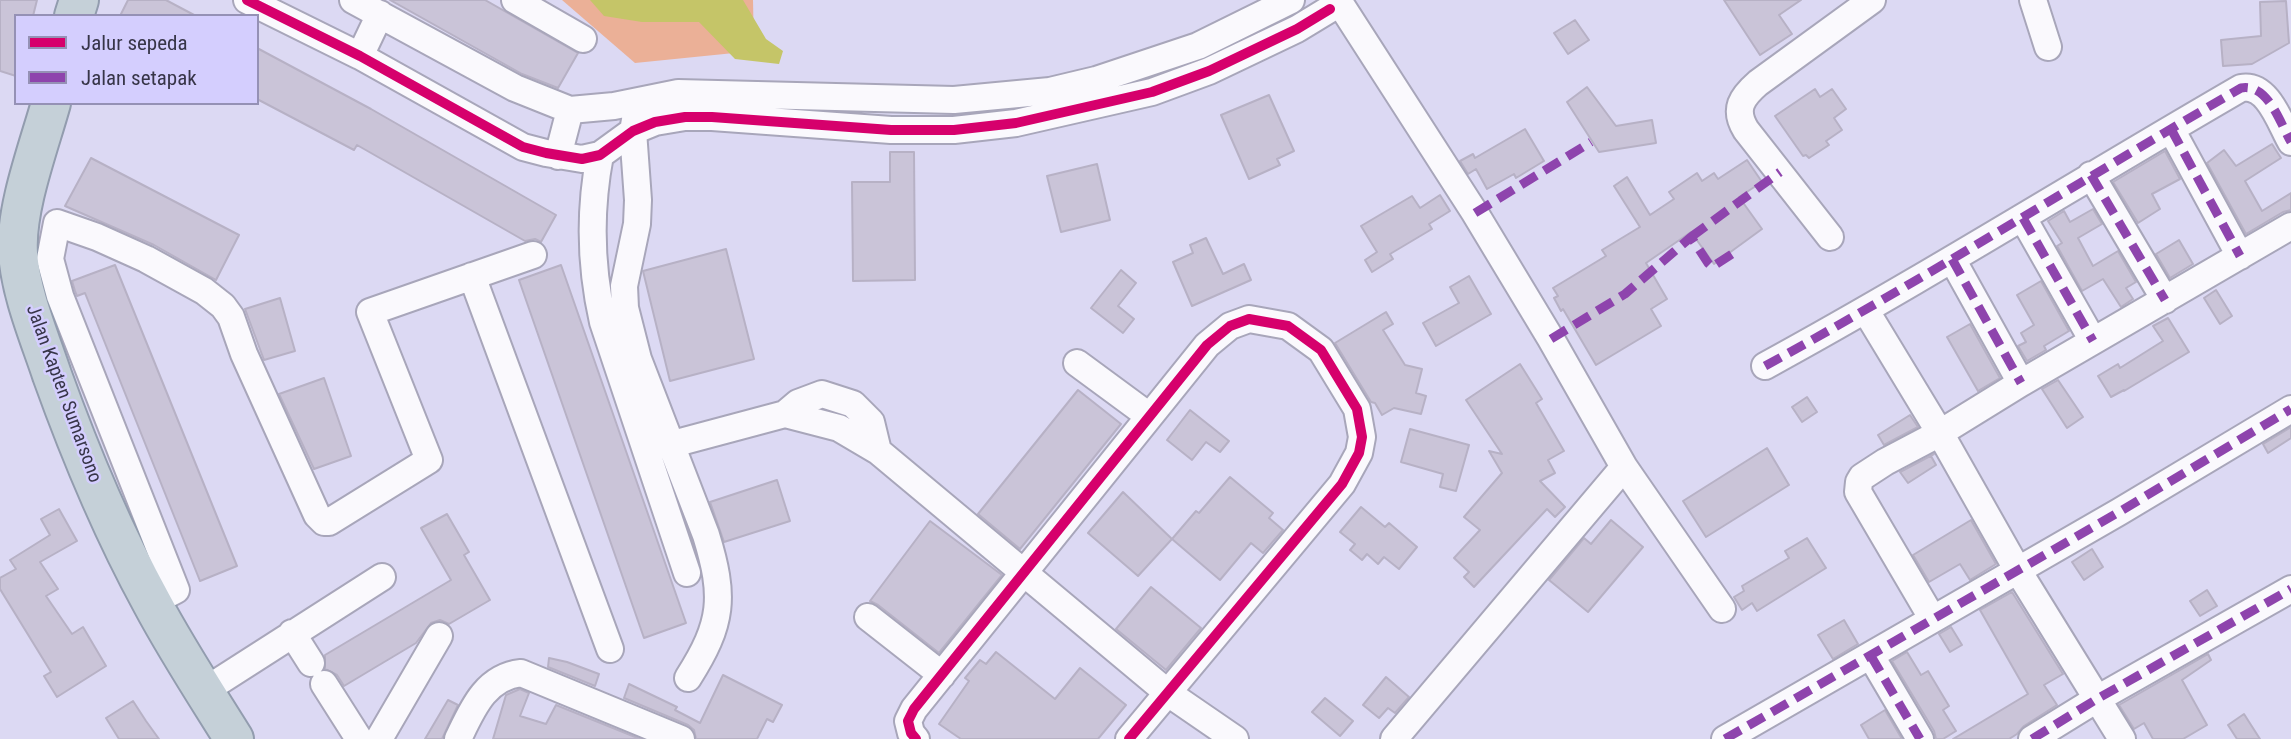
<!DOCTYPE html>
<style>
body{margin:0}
#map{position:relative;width:2291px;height:739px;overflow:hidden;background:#dcd9f3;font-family:"Roboto Condensed",sans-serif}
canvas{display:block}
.legend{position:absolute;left:14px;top:14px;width:245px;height:91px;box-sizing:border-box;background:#d4cefe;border:2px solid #9591b5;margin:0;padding:9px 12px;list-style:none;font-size:21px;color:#373548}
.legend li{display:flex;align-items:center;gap:14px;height:35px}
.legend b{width:35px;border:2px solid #9591b5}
</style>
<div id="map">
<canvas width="2291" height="739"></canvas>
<ul class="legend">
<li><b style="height:9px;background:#d6006c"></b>Jalur sepeda</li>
<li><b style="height:9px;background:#8e44ad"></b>Jalan setapak</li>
</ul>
</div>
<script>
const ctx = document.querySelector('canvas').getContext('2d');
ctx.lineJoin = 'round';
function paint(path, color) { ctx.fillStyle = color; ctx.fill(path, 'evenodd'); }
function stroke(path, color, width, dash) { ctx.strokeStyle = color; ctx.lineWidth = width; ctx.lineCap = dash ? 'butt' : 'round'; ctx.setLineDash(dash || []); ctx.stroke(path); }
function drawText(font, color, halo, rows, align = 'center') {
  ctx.font = font + ' "Roboto Condensed",sans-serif'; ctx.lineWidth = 5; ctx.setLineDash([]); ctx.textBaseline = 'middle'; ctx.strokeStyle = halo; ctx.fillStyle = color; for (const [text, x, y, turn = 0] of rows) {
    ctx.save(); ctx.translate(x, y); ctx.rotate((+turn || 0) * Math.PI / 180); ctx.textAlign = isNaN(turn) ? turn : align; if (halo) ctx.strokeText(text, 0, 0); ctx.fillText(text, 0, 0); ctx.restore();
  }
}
paint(new Path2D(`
 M562 0H753L754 51 635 63Z`), '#ebb097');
paint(new Path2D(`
 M590 0H743L766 39 783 51 779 64 735 59 699 22H642L604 16Z`), '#c5c568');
const building = new Path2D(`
 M0 0H37L33 16H16V76L0 71Z
 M128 0H166L196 16H120Z
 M390 0H485L578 53 558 88 522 74Z
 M1724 0H1801L1779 15 1792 34 1760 55Z
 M2286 1 2289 43 2252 64 2223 66 2221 40 2261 36 2260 2Z
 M1575 20 1589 40 1568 54 1554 33Z
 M257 48 371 109 556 215 541 242 535 239 525 241 357 145 354 150 257 99Z
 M1587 87 1616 126 1652 120 1656 143 1599 152 1567 102Z
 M1815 89 1820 97 1832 89 1846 109 1834 118 1842 130 1826 141 1829 145 1809 158 1806 155 1803 156 1775 116Z
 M1269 95 1294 151 1277 159 1280 165 1249 179 1221 115Z
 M1525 129 1544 161 1516 178 1514 174 1487 189 1476 169 1468 174 1460 161 1473 154 1475 158Z
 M2272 144 2281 158 2245 181 2262 211 2291 193V210L2283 212 2246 234 2207 163 2224 150 2236 166Z
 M2165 151 2180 179 2152 194 2160 209 2138 223 2113 182Z
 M890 152H914L915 280 853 281 852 182H890Z
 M91 158 239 235 216 280 154 245 65 206Z
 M1747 160 1762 182 1739 197 1762 229 1714 264 1691 232 1646 263 1667 299 1651 309 1661 326 1596 365 1563 309 1561 311 1554 298 1558 296 1553 288 1606 256 1602 250 1640 227 1614 186 1627 177 1650 215 1674 199 1669 192 1697 173 1702 181 1714 173 1718 179Z
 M1097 164 1110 220 1061 232 1047 176Z
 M1440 195 1450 211 1429 224 1432 229 1390 254 1393 259 1372 272 1365 260 1377 252 1361 226 1412 196 1420 208Z
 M2093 209 2102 224 2078 238 2093 266 2118 251 2136 282 2126 288 2133 299 2121 307 2103 279 2082 291 2057 246 2062 243 2048 221 2064 211 2070 222Z
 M1206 238 1223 274 1244 264 1251 280 1192 306 1173 262 1193 253 1190 245Z
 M2179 240 2193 264 2170 278 2156 254Z
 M726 249 754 359 670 381 643 271Z
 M115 265 237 566 200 581 85 293 77 296 75 291 72 281Z
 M561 265 686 623 644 638 519 280Z
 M1121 270 1136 283 1118 306 1134 319 1123 333 1091 308Z
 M1469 276 1491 314 1436 346 1423 323 1459 303 1450 287Z
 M2041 281 2069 331 2044 346 2046 350 2027 361 2018 346 2026 342 2021 333 2034 325 2017 295Z
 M2216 290 2232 316 2220 324 2204 298Z
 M280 298 295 351 264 360 245 309Z
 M1386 312 1393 324 1383 330 1405 365 1422 369 1416 393 1426 396 1421 414 1394 408 1382 415 1375 403 1371 402 1335 343Z
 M2168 318 2189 352 2124 391V390L2111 397 2098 376 2118 364 2120 368 2163 341 2153 326Z
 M1970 324 2000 378 1978 391 1947 337Z
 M1520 364 1542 399 1536 403 1564 451 1548 460 1555 473 1540 481 1565 507 1555 517 1547 509 1474 587 1464 577 1469 572 1454 558 1480 530 1464 517 1502 473 1489 451 1502 454 1466 400Z
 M324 378 351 456 314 469 279 394Z
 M2058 380 2083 417 2067 428 2042 389Z
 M1078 390 1121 424 1020 549 978 514Z
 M1807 397 1817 412 1802 422 1792 407Z
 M1190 410 1229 441 1220 452 1206 442 1192 460 1167 440Z
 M1910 415 1918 427 1884 445 1878 435Z
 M2291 427V438L2268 453 2263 444Z
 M1410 429 1469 445 1456 491 1440 487 1443 474 1401 462Z
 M1767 448 1789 485 1706 537 1683 501Z
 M1934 454 1931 456 1936 465 1908 483 1900 472Z
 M1230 477 1273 513 1269 518 1283 530 1263 553 1251 543 1220 580 1172 539 1196 511 1199 513Z
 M777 480 790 521 724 542 710 502Z
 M1123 492 1172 539 1138 576 1088 533Z
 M1361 507 1385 527 1389 523 1417 547 1399 569 1384 557 1378 564 1367 554 1362 560 1350 550 1355 544 1340 532Z
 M59 509 77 541 40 562 58 589 46 596 72 634 83 627 106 666 57 697 44 676 51 672 0 589V578L16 569 10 560 50 535 41 519Z
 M447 514 469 552 464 555 490 600 449 624 440 620 431 623 416 643 344 686 337 675 325 669V655L451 580 421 528Z
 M1611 520 1643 547 1588 612 1549 580 1584 538 1591 544Z
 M1971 520 1996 564 1970 580 1960 564 1929 582 1913 555Z
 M930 521 1002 575 939 653 878 605 870 601Z
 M1807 538 1826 568 1757 611 1752 603 1742 610 1734 597 1744 591 1742 586 1789 558 1785 551Z
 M2092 549 2103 567 2084 580 2072 562Z
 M1151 587 1201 628 1166 670 1116 629Z
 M2207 590 2217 606 2200 616 2190 601Z
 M2012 592 2063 674 2044 685 2057 705 2024 726 2017 734 2009 739H1953L2028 694 1980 610Z
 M1844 620 1858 644 1833 659 1818 635Z
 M1951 627 1962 645 1950 652 1939 634Z
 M996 652 1055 699 1080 668 1126 705 1098 739H961L939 724 969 681 965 678 980 660 986 664Z
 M1907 652 1921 675 1928 671 1949 706 1943 710 1956 731 1943 739H1936L1934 731 1892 661Z
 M2208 654 2211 660 2182 680 2207 725 2183 739H2153L2144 723 2134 729 2119 705Z
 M549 658 567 662 599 674 595 686 548 667Z
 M723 675 782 705 773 722 767 719 757 739H696L694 730 688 725 624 698 629 684 677 707 675 710 700 723Z
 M1386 677 1409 697 1395 713 1388 708 1379 718 1363 705Z
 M520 689 529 693 520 716 546 724 556 705 640 739H493L506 695Z
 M1325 698 1353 721 1340 736 1312 712Z
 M448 700 458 705 442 739H425Z
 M133 701 146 721 159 739H119L106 718Z
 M1885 710 1902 739H1869L1861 725Z
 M2244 714 2260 739H2237L2228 725Z`);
paint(building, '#cac4d8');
stroke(building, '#b7b1c5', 2);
const minor = new Path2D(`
 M247 0 360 56 523 147 546 153 582 159 600 155 633 131 655 122 685 117H712L891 130H954L1016 123 1152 92 1209 71 1297 29 1330 9
 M353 0 515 88 570 110 614 106 678 93 954 100 1050 91 1096 80 1198 46 1291 0
 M515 0 583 39
 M2033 0 2048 47
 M1343 8 1475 213 1551 339 1624 467 1722 609
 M360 56 380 14
 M635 120 633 131 638 200 637 224 624 286 625 308 638 359 706 535C725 597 723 623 688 678
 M2171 129 2240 256
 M600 155C589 212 590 265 603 322L687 573
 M558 156 570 110
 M2091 175 2165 300
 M2023 218 2093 341
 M1830 237 1746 130C1733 109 1742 97 1758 83L1872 0
 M1952 259 2021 383
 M472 276 610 649
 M1866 311 1940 433 2017 569 2122 739
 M1077 363 1149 416
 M1765 366C1926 278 2082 180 2241 88 2268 83 2280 123 2291 142
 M785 414 798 403 822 394 853 404 871 422 878 451
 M669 445 785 414 839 428 878 451 1168 693 1235 739
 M151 603 176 590 60 296 50 259 57 223 97 237 146 259 204 291 223 306 231 317 244 354 317 515 324 522H329L429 460 370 312 533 255
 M868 617 942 675
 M1932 618 1858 492 1859 482 1862 477 1885 462 1940 433 2021 383 2291 226
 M292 633 311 663
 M1871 656 1920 739
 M324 684 359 739
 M204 691 382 577
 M379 739 439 636
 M458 739C472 710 485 677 521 673L681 739
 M916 739 911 733 908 721 914 709 1207 345 1230 326 1249 319 1288 326 1321 350 1357 409 1362 437 1359 453 1342 484 1129 739
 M1394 739 1624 467
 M1725 739 2119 512 2291 409
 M2032 739 2097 699 2291 589`);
const highway = new Path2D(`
 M74 16 79 0
 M51 103C39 146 15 209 18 253 21 294 39 336 52 375 80 453 112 530 152 603 177 650 206 694 234 739`);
stroke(minor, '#a8a6ba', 30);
stroke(highway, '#929cae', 42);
stroke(minor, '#faf9fd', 26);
stroke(highway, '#c5d0d8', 38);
stroke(new Path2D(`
 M2171 129 2240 256
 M2091 175 2165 300
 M1475 213 1591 142
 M2023 218 2093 341
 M1691 237 1780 172
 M1952 259 2021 383
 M1551 339 1625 294 1691 237 1708 263 1712 267 1735 252
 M1765 366C1926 278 2082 180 2241 88 2268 83 2280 123 2291 142
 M1871 656 1920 739
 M1725 739 2119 512 2291 409
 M2032 739 2097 699 2291 589`), '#8e44ad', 9, [18, 9]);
stroke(new Path2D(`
 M247 0 360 56 523 147 546 153 582 159 600 155 633 131 655 122 685 117H712L891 130H954L1016 123 1152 92 1209 71 1297 29 1330 9
 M916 739 911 733 908 721 914 709 1207 345 1230 326 1249 319 1288 326 1321 350 1357 409 1362 437 1359 453 1342 484 1129 739`), '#d6006c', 10);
drawText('19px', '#373548', '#d4cefe', [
 ["Jalan Kapten Sumarsono",63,394,70]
]);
</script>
